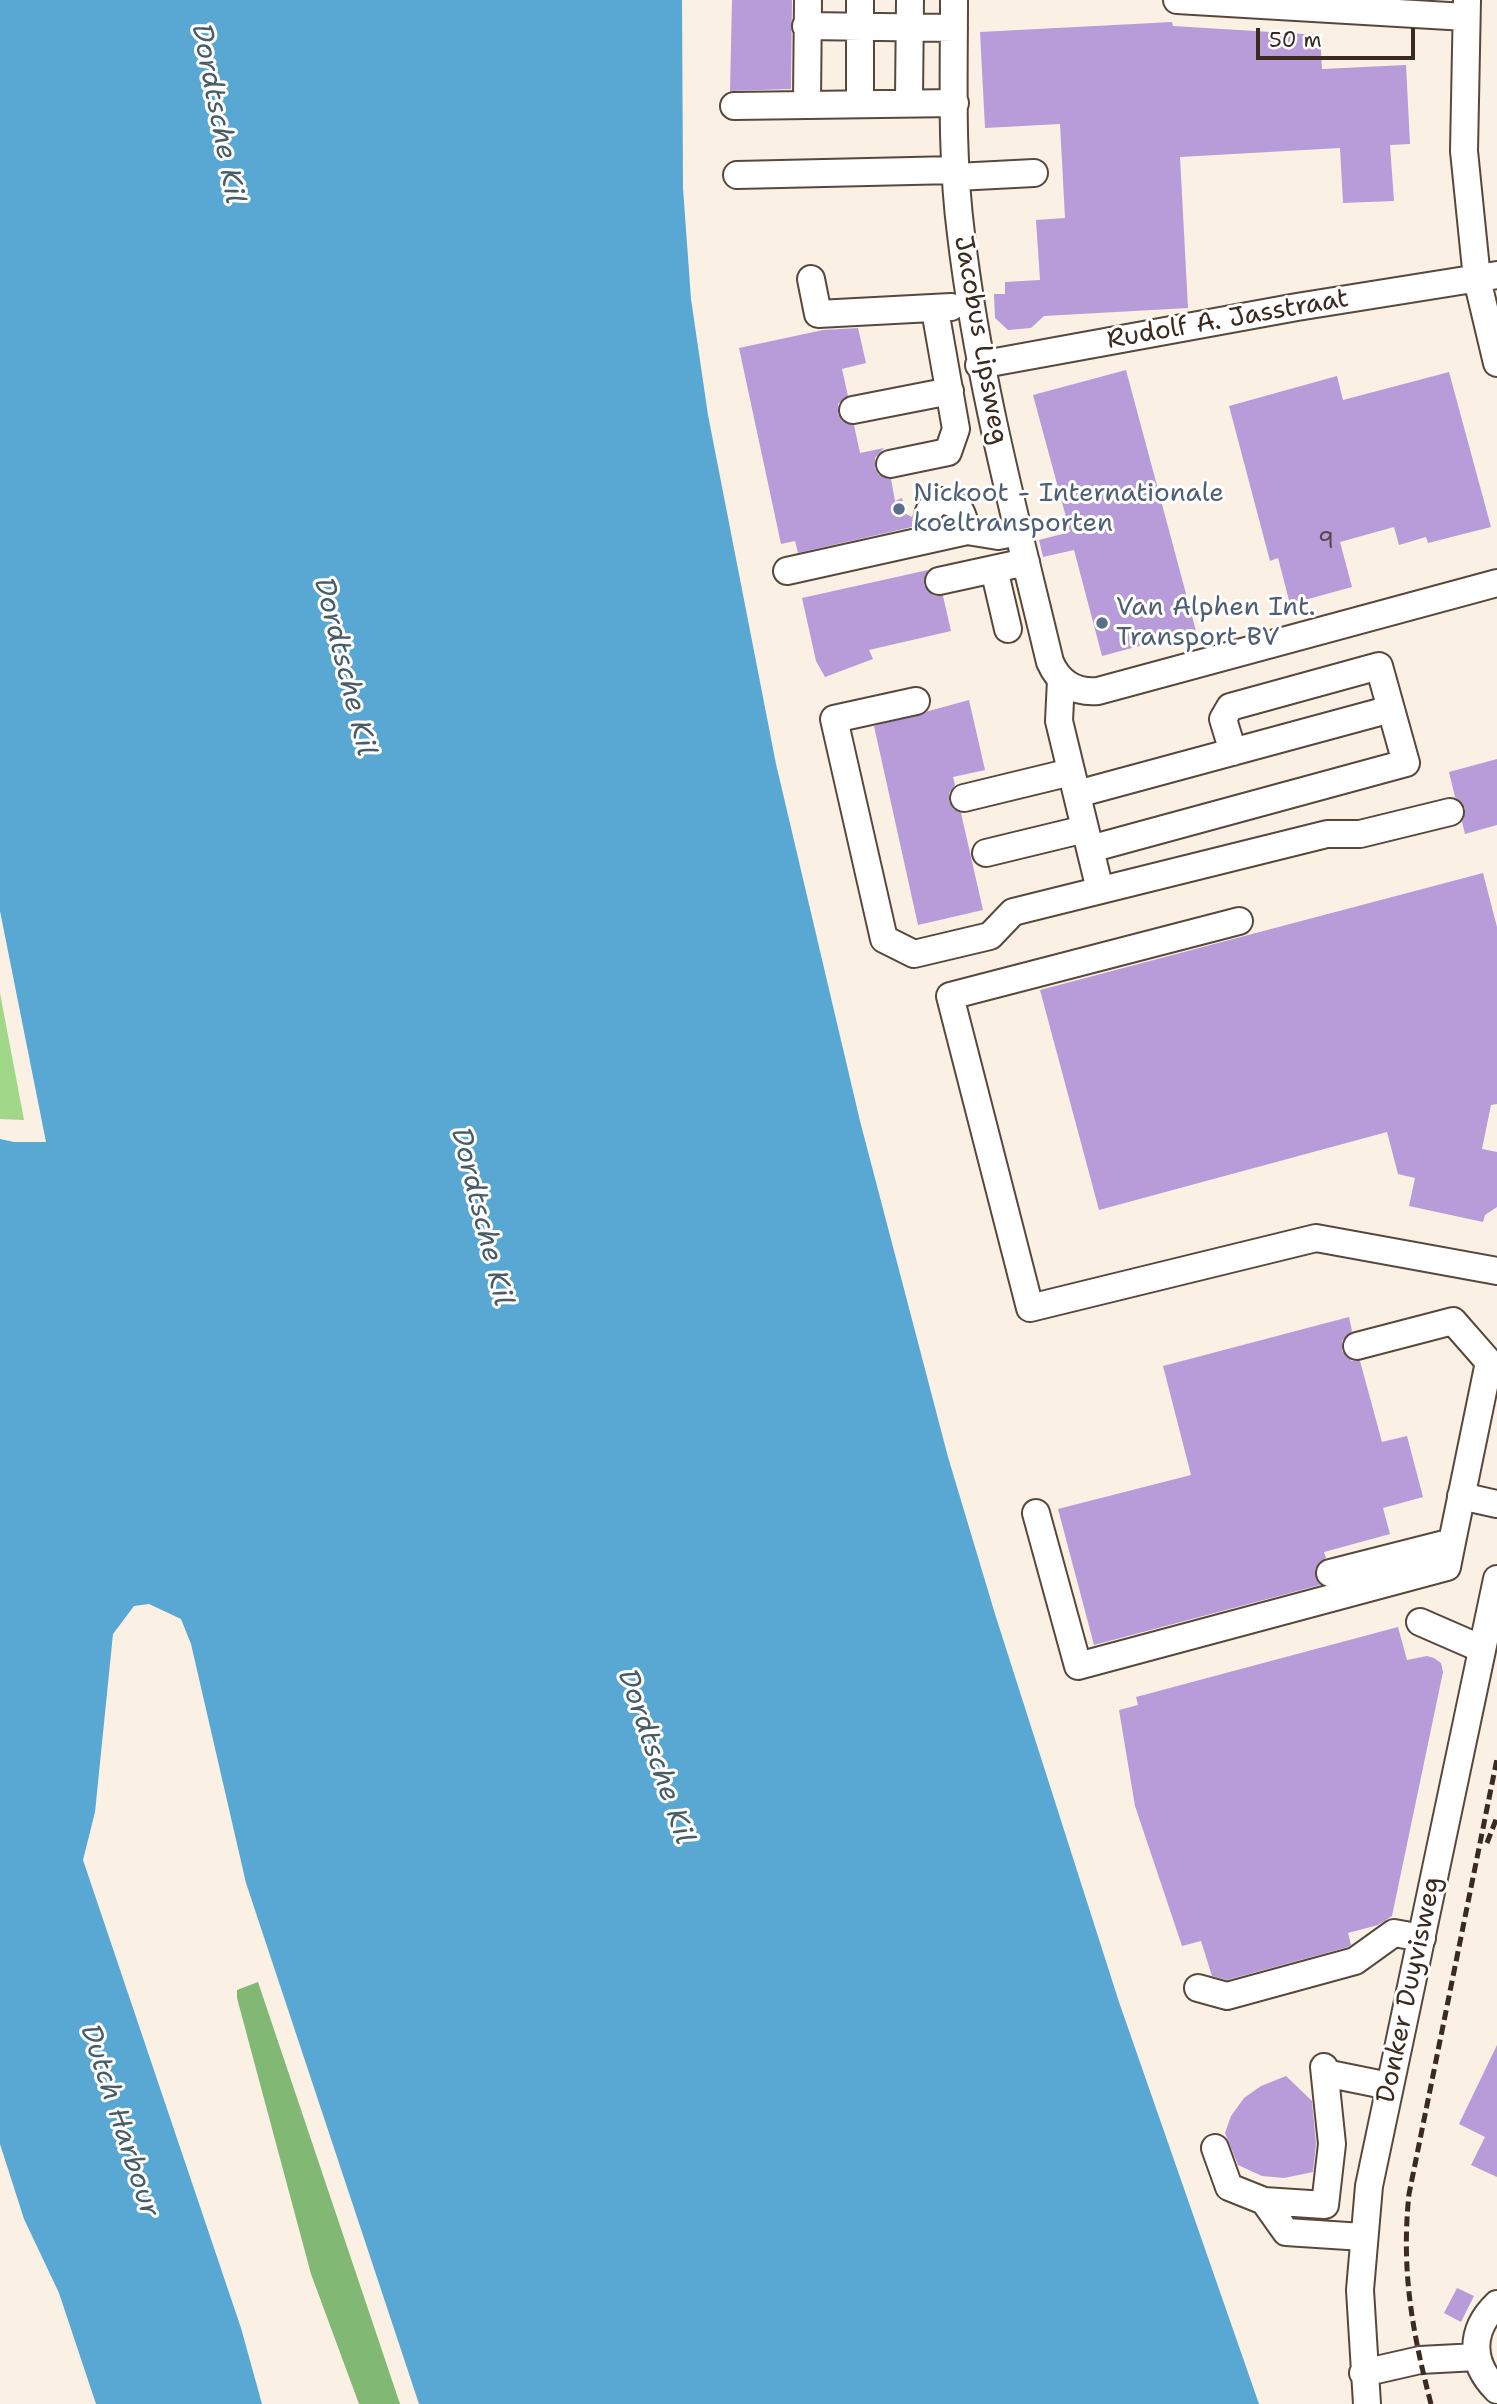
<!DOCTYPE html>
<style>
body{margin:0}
#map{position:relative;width:1497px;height:2404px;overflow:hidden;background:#faf0e3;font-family:"Shantell Sans",sans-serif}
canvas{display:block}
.scale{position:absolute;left:1256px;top:28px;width:159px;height:32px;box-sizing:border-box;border:4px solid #3b2a1e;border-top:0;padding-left:9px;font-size:21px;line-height:24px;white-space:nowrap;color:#3b2a1e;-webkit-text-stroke:5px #fff;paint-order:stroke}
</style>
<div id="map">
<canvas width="1497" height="2404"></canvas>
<div class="scale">50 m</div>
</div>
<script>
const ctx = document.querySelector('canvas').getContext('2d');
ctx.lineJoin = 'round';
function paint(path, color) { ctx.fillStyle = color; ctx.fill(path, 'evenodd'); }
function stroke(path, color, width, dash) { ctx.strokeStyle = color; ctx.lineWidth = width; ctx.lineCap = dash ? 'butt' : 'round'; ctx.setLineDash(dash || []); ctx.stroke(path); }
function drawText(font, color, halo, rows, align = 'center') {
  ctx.font = font + ' "Shantell Sans",sans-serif'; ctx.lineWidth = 6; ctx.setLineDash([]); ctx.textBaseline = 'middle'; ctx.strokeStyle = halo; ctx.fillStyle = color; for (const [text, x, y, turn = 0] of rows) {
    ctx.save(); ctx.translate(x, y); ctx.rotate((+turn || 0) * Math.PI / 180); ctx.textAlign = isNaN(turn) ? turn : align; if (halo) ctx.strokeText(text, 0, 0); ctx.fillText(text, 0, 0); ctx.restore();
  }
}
paint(new Path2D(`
 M0 993 24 1120 0 1119Z`), '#a0d788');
paint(new Path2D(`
 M258 1982 400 2404H359L311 2274 237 1998V1990Z`), '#80b874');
paint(new Path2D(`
 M0 0H682L683 188 691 299 708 415 776 764 860 1121 948 1457 995 1614 1119 2002 1259 2404H419L246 1883 191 1644 181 1619 149 1604 134 1606 113 1634 95 1812 83 1860 241 2328 262 2404H96L59 2293 24 2219 0 2144V1139L14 1142H46L0 911Z`), '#59a8d3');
paint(new Path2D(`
 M732 0H792L791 89 730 91Z
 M1172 22 1173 26 1320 35 1322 69 1406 65 1410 144 1390 145 1394 201 1343 203 1340 148 1180 157 1188 308 1044 316 1031 328 1008 330 995 318 994 294H1005V282L1040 280 1036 220 1065 218 1060 124 985 128 980 32Z
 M858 328 866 363 842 369 848 396 838 404V414L842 421 854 425 860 453 884 448 875 458V468L879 475 891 479 895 501 902 498 906 514 912 517V527L798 553 795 541 781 544 739 348 823 330Z
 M1126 370 1196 631 1102 656 1074 550 1043 557 1039 540 1070 532 1033 395Z
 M1449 372 1491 527 1428 543 1426 537 1399 545 1394 527 1340 542 1352 587 1290 604 1278 558 1270 561 1229 406 1337 376 1343 400Z
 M928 570 924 585 934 596H943L951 631 869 650 873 659 825 677 816 661 802 598Z
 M969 700 985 770 953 777 955 785 949 793V801L953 809 961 813 983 910 918 925 874 726Z
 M1497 759V825L1465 834 1462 822 1465 808 1455 797 1449 772Z
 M1483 873 1497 927V1104L1491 1105 1482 1149 1497 1152V1207L1485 1215 1483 1222 1409 1206 1415 1178 1398 1174 1387 1132 1099 1210 1040 990Z
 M1349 1317 1352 1331 1342 1341V1351L1352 1361H1360L1382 1442 1407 1436 1423 1497 1383 1508 1390 1534 1324 1552 1326 1558 1315 1569 1320 1585 1094 1645 1058 1509 1191 1475 1163 1366Z
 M1398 1627 1407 1660 1427 1656 1434 1658 1441 1663 1443 1672 1392 1916 1378 1925 1348 1933 1351 1945 1348 1947 1227 1980 1212 1976 1201 1941 1182 1946 1135 1806 1119 1710 1138 1705 1136 1697Z
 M1497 2045V2177L1471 2165 1485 2137 1459 2124Z
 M1286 2076 1312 2101 1316 2144 1313 2172 1284 2178 1262 2176 1238 2165 1225 2133 1231 2116 1244 2098 1261 2086Z
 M1457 2288 1474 2296 1461 2322 1444 2313Z`), '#b79cd9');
const minor = new Path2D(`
 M860 0V99
 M954 0C954 78 951 157 961 234 978 379 1016 520 1050 662 1059 683 1075 693 1098 691L1497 583
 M1177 0 1466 17
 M1467 0 1464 151 1477 279 1497 363
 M806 26 954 28
 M807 99 808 0
 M909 99 910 0
 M734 106 955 103
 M737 175 955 170
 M956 177 1034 173
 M811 279 818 314 951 307
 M979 365 1297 307 1497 275
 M853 410 950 391
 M890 464 948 452 956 429 935 310
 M931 539C927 523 923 510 940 501 960 500 963 515 967 531
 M994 569 1008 629
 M787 571 967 531 998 536 1019 532
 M939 581 1026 562
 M1061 680 1059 721 1100 890
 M916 701 834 719 884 939 914 954 990 936 1013 912 1327 834H1360L1450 812
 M1077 794 1391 709
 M964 798 1071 772
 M1090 849 1406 763 1379 666 1230 707 1223 719 1233 752
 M986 853 1085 829
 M1239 921 950 996 1030 1308 1316 1238 1497 1271
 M1461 1496 1497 1504
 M1036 1513 1078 1666 1447 1567 1452 1542
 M1330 1573 1452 1542 1489 1362 1453 1321 1357 1346
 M1420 1622 1482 1649
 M1198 1988 1227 1996 1355 1961 1394 1933 1422 1938
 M1325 2073 1389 2086
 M1215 2148 1229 2187 1264 2201 1325 2205 1332 2144 1324 2067
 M1264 2201 1286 2232 1363 2237
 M1497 2304C1469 2331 1470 2363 1497 2390
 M1363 2373 1420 2360 1477 2357
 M1367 2404 1360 2290 1369 2186 1497 1579`);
stroke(minor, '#58483c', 30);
stroke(minor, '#fff', 26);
stroke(new Path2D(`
 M1487 1843 1497 1817
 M1431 2404C1412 2331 1401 2270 1409 2194L1497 1759`), '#3b2a1e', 5, [10, 5]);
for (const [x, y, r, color] of [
 [899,509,7,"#5c6f8a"],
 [1102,623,7,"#5c6f8a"]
]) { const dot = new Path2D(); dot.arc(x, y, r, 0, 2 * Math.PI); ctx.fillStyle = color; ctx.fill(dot); stroke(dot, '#fff', 2.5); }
drawText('23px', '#5a464d', null, [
 ["9",1326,542]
]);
drawText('26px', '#3b2a1e', '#fff', [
 ["Rudolf A. Jasstraat",1228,320,-10],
 ["Jacobus Lipsweg",980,340,80],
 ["Donker Duyvisweg",1410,1990,-78]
]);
drawText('26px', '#4e5e75', '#fff', [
 ["Nickoot - Internationale",913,494],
 ["koeltransporten",913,524],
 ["Van Alphen Int.",1116,608],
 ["Transport BV",1116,638]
], 'left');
drawText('italic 28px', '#475c66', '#fff', [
 ["Dordtsche Kil",217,114,79],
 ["Dordtsche Kil",344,667,76],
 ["Dordtsche Kil",481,1217,76],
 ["Dordtsche Kil",655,1757,71],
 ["Dutch Harbour",119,2121,72]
]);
</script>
